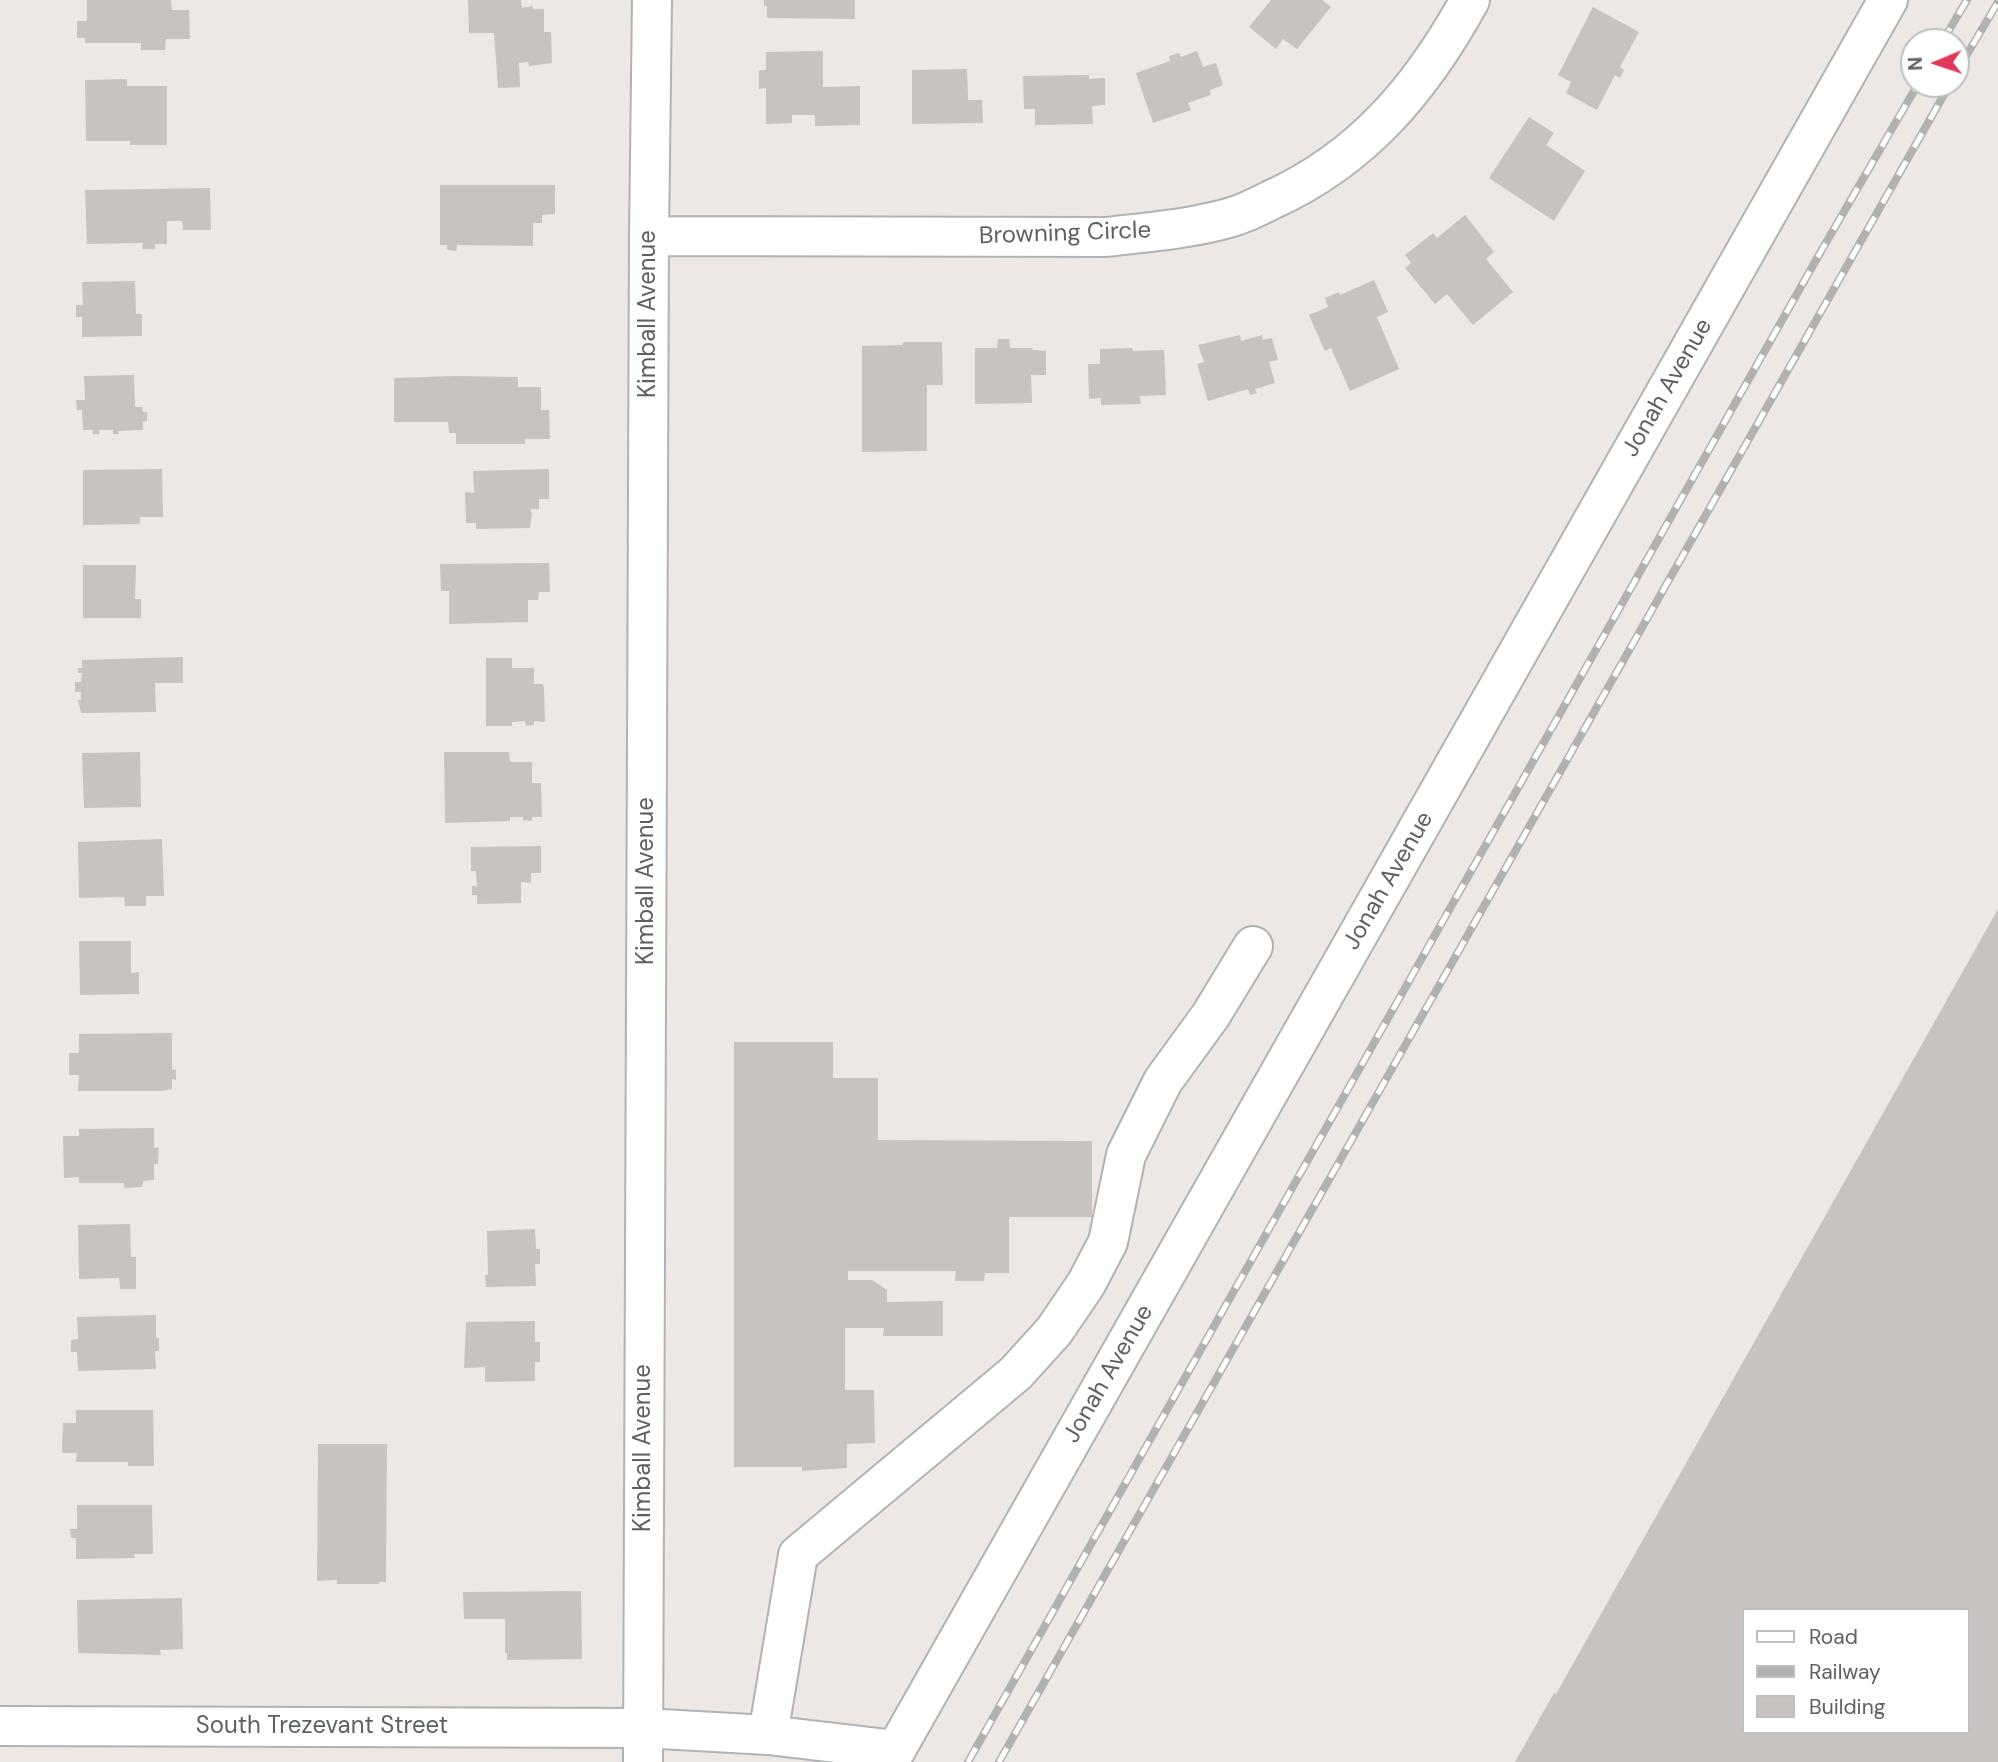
<!DOCTYPE html>
<style>
body{margin:0}
#map{position:relative;width:1998px;height:1762px;overflow:hidden;background:#ede8e3;font-family:"DM Sans",sans-serif}
canvas{display:block}
.legend{position:absolute;left:1742px;top:1608px;width:228px;height:126px;box-sizing:border-box;background:#fff;border:2px solid #bdc0c1;margin:0;padding:9px 12px;list-style:none;font-size:21px;color:#5b6163}
.legend li{display:flex;align-items:center;gap:14px;height:35px}
.legend b{width:35px;border:2px solid #bdc0c1}
.north{position:absolute;left:1900px;top:28px;width:70px;height:70px;box-sizing:border-box;background:#fff;border:2px solid #bdc0c1;border-radius:50%;rotate:268deg;font-size:19px;font-weight:700;line-height:28px;text-align:center;color:#5b6163}
.north::after{content:'';display:block;margin:auto;width:24px;height:32px;background:#e0375d;clip-path:polygon(50% 0,100% 100%,50% 72%,0 100%)}
</style>
<div id="map">
<canvas width="1998" height="1762"></canvas>
<ul class="legend">
<li><b style="height:9px;background:#fff"></b>Road</li>
<li><b style="height:9px;background:#b0b1b1"></b>Railway</li>
<li><b style="height:19px;background:#c8c3c0"></b>Building</li>
</ul>
<div class="north">N</div>
</div>
<script>
const ctx = document.querySelector('canvas').getContext('2d');
ctx.lineJoin = 'round';
function paint(path, color) { ctx.fillStyle = color; ctx.fill(path, 'evenodd'); }
function stroke(path, color, width, dash) { ctx.strokeStyle = color; ctx.lineWidth = width; ctx.lineCap = dash ? 'butt' : 'round'; ctx.setLineDash(dash || []); ctx.stroke(path); }
function drawText(font, color, halo, rows, align = 'center') {
  ctx.font = font + ' "DM Sans",sans-serif'; ctx.lineWidth = 5; ctx.setLineDash([]); ctx.textBaseline = 'middle'; ctx.strokeStyle = halo; ctx.fillStyle = color; for (const [text, x, y, turn = 0] of rows) {
    ctx.save(); ctx.translate(x, y); ctx.rotate((+turn || 0) * Math.PI / 180); ctx.textAlign = isNaN(turn) ? turn : align; if (halo) ctx.strokeText(text, 0, 0); ctx.fillText(text, 0, 0); ctx.restore();
  }
}
paint(new Path2D(`
 M87 0H171L172 10H189L190 39H166L165 50H141V43H85V38H77V21H87Z
 M468 0H521L522 8 533 6V9H544V32H551L552 63 529 66 528 62 519 63 520 87 498 88 494 33H469Z
 M764 0H855V19L767 18V6H764Z
 M1271 0H1322L1331 7 1297 49 1283 39 1276 49 1249 27Z
 M1593 7 1639 32 1620 67 1624 70 1620 78 1615 75 1597 110 1566 93 1571 82 1558 75Z
 M823 51V87L860 86V125L815 126V115H792V123L766 124V88L759 89V70H766V52Z
 M1197 51 1203 67 1216 63 1223 85 1210 90 1211 95 1188 103 1191 110 1153 123 1136 73 1170 61 1169 56 1179 53 1181 57Z
 M967 69 968 100H982L983 123 912 124V70Z
 M1089 75V79L1105 78V105L1092 106 1093 124 1035 125V109H1024L1023 76Z
 M127 79V86H167V145H130V141H86L85 80Z
 M1529 117 1554 133 1546 145 1585 171 1554 221 1489 178Z
 M440 185H555V214L542 215V223H533V246L457 245 456 251 447 250V245H440Z
 M210 188 211 230H183L182 221H167V244H155V249H142L143 243 87 244 85 190Z
 M1465 215 1494 252 1486 259 1513 292 1473 325 1447 294 1435 304 1405 268 1411 263 1405 255 1433 233 1437 238Z
 M1374 280 1388 312 1377 317 1399 369 1350 391 1331 348 1325 351 1309 315 1328 307 1325 298 1339 292 1340 295Z
 M135 281 136 314H142V336L82 337V317H76V305H83L82 282Z
 M1240 335 1241 341 1262 335 1263 340 1272 338 1278 360 1269 362 1275 383 1255 389 1257 393 1250 395 1248 389 1208 401 1197 364 1204 362 1198 345Z
 M998 339H1009L1010 348H1032L1033 350 1046 351V375H1031L1032 403 975 404V348H997Z
 M903 342H942L943 385H927V451L862 452V346L903 345Z
 M1132 348 1133 351 1164 350 1166 395 1140 396 1141 404 1101 405V398L1089 399 1088 364H1100V349Z
 M134 375 135 407H142L143 412H147V421H143V430L118 431 119 434H113V430H99V434H93V430H83L82 410H77L76 400H85L84 376Z
 M455 376 518 377V387H541V410H549L550 439H525V444H456V433H449L448 422H394V378Z
 M162 469 163 517H140V524L83 525V470Z
 M549 469V499H539V509H530L532 514 530 528 476 529V523H466L465 492 474 493 473 471Z
 M549 563 550 592H539L538 600H528V622L449 624V591H441L440 564Z
 M83 565H136L135 599H141V618H83Z
 M183 657V683H155L156 712 81 713 78 700H81V692H75V682H81L82 673H78V668H82V660Z
 M486 658H512V668H534V684H543L544 690 545 722 534 721V725L526 726 525 721 512 722V726H486Z
 M140 752 141 807 84 808 82 753Z
 M444 752H509L510 762H532V783H541L542 817H532V821L523 820V817H510V821L445 823Z
 M162 839 164 896H146V906H125L124 897 79 898 78 842Z
 M541 846V873H531V883L521 882V903L477 904V895H472V886H477L476 871H471V847Z
 M1998 909V1762H1515L1554 1693 1556 1694ZM1744 1610H1968V1732H1744Z
 M79 941H131V973L139 972V994L80 995Z
 M172 1033V1069L176 1070V1080L172 1079V1089L161 1091H78L79 1075H69V1053H79V1034Z
 M734 1042H833V1078H878V1140L1092 1141V1217H1009V1273H985L984 1281H955L956 1271H848V1280H872L887 1290V1302L943 1301V1336H883L884 1328H845V1390H874L875 1443 847 1444V1468L802 1471V1467H734Z
 M154 1128V1148L159 1147 158 1164H154V1180L143 1181 142 1187 124 1188V1183H79V1177L64 1178 63 1136H79V1129Z
 M130 1224 131 1257H136V1289H120L119 1278 79 1279 78 1225Z
 M535 1229 536 1249H540V1264H535L536 1286 486 1287 485 1275H488L487 1231Z
 M156 1315V1338H159V1351H155L156 1369 78 1371 77 1352H71V1340L78 1339 77 1317Z
 M535 1321V1342H540V1362H535V1381L485 1382V1367L464 1368 466 1322Z
 M76 1410H153L154 1466H128V1462H76L77 1453H62L63 1423H76Z
 M318 1444H387L386 1582H379V1584H337V1580L317 1581Z
 M77 1505H152L153 1554H134L135 1558 76 1559V1538H71L70 1529H77Z
 M581 1591 582 1659 507 1660V1653H505V1619H464L463 1592Z
 M182 1598 183 1649 160 1650 161 1655 78 1653 77 1600Z`), '#c8c3c0');
const minor = new Path2D(`
 M649 236 1106 237C1148 232 1191 229 1232 217 1246 213 1259 206 1271 200 1364 158 1422 87 1470 0
 M0 1726 643 1728 768 1735 896 1750
 M768 1735 798 1555 1016 1373 1054 1331 1086 1284 1108 1242 1126 1155 1163 1081 1211 1015 1253 946
 M643 1762 649 236 652 0
 M889 1762 1888 0`);
stroke(minor, '#afb3b5', 42);
stroke(minor, '#fff', 38);
const rail = new Path2D(`
 M1942 42 1967 0
 M1956 73 1998 2
 M968 1762 1820 253 1918 84
 M999 1762 1950 84`);
stroke(rail, '#b0b1b1', 8);
stroke(rail, '#fff', 5, [16]);
drawText('24px', '#5b6163', '#fff', [
 ["Browning Circle",1065,234,-2],
 ["Kimball Avenue",649,314,-90],
 ["Jonah Avenue",1668,388,-60],
 ["Kimball Avenue",647,881,-90],
 ["Jonah Avenue",1389,881,-60],
 ["Jonah Avenue",1109,1374,-60],
 ["Kimball Avenue",644,1448,-90],
 ["South Trezevant Street",322,1727]
]);
</script>
